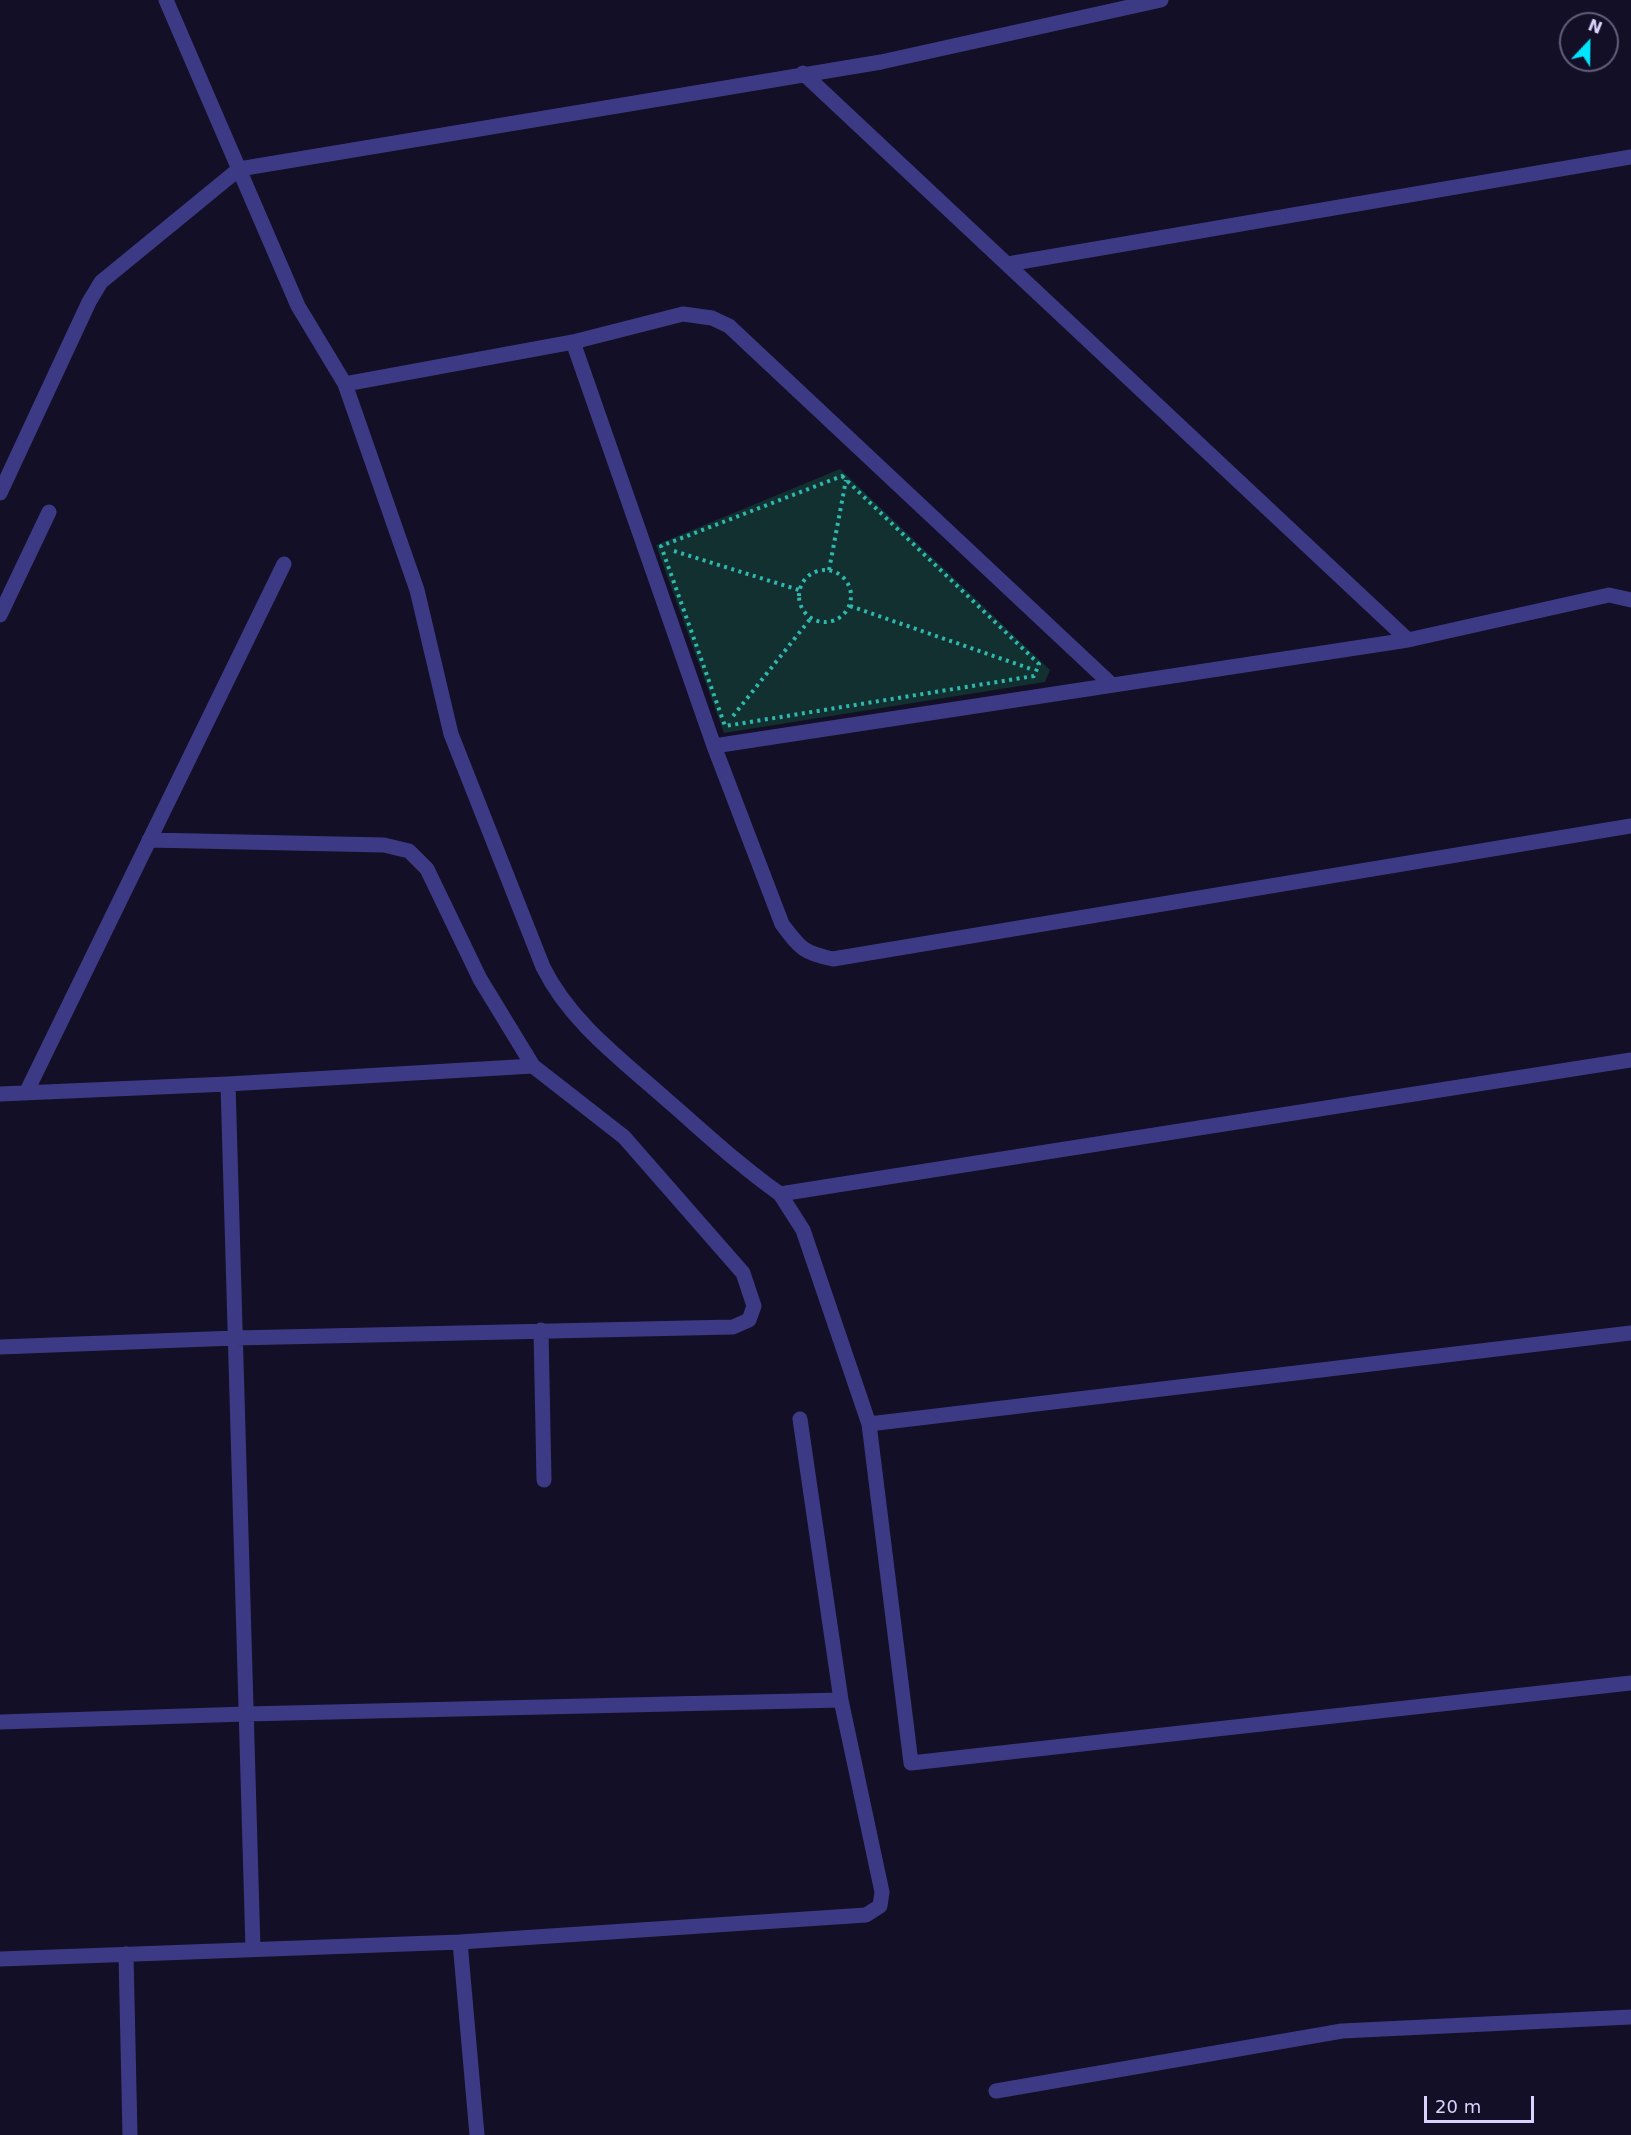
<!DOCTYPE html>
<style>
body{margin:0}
#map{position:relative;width:1631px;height:2135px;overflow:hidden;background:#130f26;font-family:"DejaVu Sans",sans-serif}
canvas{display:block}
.north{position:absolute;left:1559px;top:12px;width:60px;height:60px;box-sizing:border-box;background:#130f26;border:2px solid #625e7d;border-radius:50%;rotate:22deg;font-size:16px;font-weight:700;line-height:24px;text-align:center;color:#d9d4ff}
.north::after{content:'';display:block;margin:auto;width:21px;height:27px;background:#00e5ff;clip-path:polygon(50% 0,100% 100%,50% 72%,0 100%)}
.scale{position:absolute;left:1424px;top:2096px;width:110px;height:27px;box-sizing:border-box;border:3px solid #d9d4ff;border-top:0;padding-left:8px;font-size:18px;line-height:21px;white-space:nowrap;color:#d9d4ff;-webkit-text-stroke:4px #130f26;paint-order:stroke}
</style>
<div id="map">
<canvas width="1631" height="2135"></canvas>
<div class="north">N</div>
<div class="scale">20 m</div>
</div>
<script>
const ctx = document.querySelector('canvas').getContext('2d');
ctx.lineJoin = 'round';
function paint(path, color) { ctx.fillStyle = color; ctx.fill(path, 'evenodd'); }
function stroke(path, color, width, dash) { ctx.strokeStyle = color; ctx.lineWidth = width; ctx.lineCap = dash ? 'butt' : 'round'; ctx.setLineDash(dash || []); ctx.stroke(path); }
paint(new Path2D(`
 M840 469 1050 670 1045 682 724 733 656 545Z`), '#12302f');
stroke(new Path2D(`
 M842 476 1039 664 1034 676 725 726 661 546Z
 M674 551 799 590
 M799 596a26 26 0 1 1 52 0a26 26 0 1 1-52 0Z
 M829 570 846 480
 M850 606 1031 669
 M733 716 811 618`), '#2fb8b0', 4, [3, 4.5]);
stroke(new Path2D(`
 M166 0 298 306 345 384 417 590 451 734 543 967C570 1022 622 1060 667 1100 704 1132 740 1166 780 1194L1631 1060
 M803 73 1408 640
 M1008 264 1631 157
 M573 342 714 746 782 924C800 948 803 953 833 959L1631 826
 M345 384 573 342 683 314 712 318 729 326 1112 685
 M0 493 89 302 101 282 239 169 881 62 1161 0
 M0 615 49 512
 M714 746 1408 640 1609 595 1631 600
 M228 1084 253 1949
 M26 1093 284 564
 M0 1094 228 1084 533 1066
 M780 1194 803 1230 869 1424 911 1763 1631 1683
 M541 1330 544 1480
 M0 1347 235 1338 733 1327 749 1320 754 1306 743 1273 624 1137 533 1066 480 979 427 869 409 851 384 845 149 840
 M800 1419 841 1700
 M869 1424 1631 1333
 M0 1722 246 1714 841 1700 882 1892 880 1906 866 1915 460 1942 0 1959
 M460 1942 477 2135
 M126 1954 130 2135
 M996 2091 1342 2031 1631 2017`), '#3d3a85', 15);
</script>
